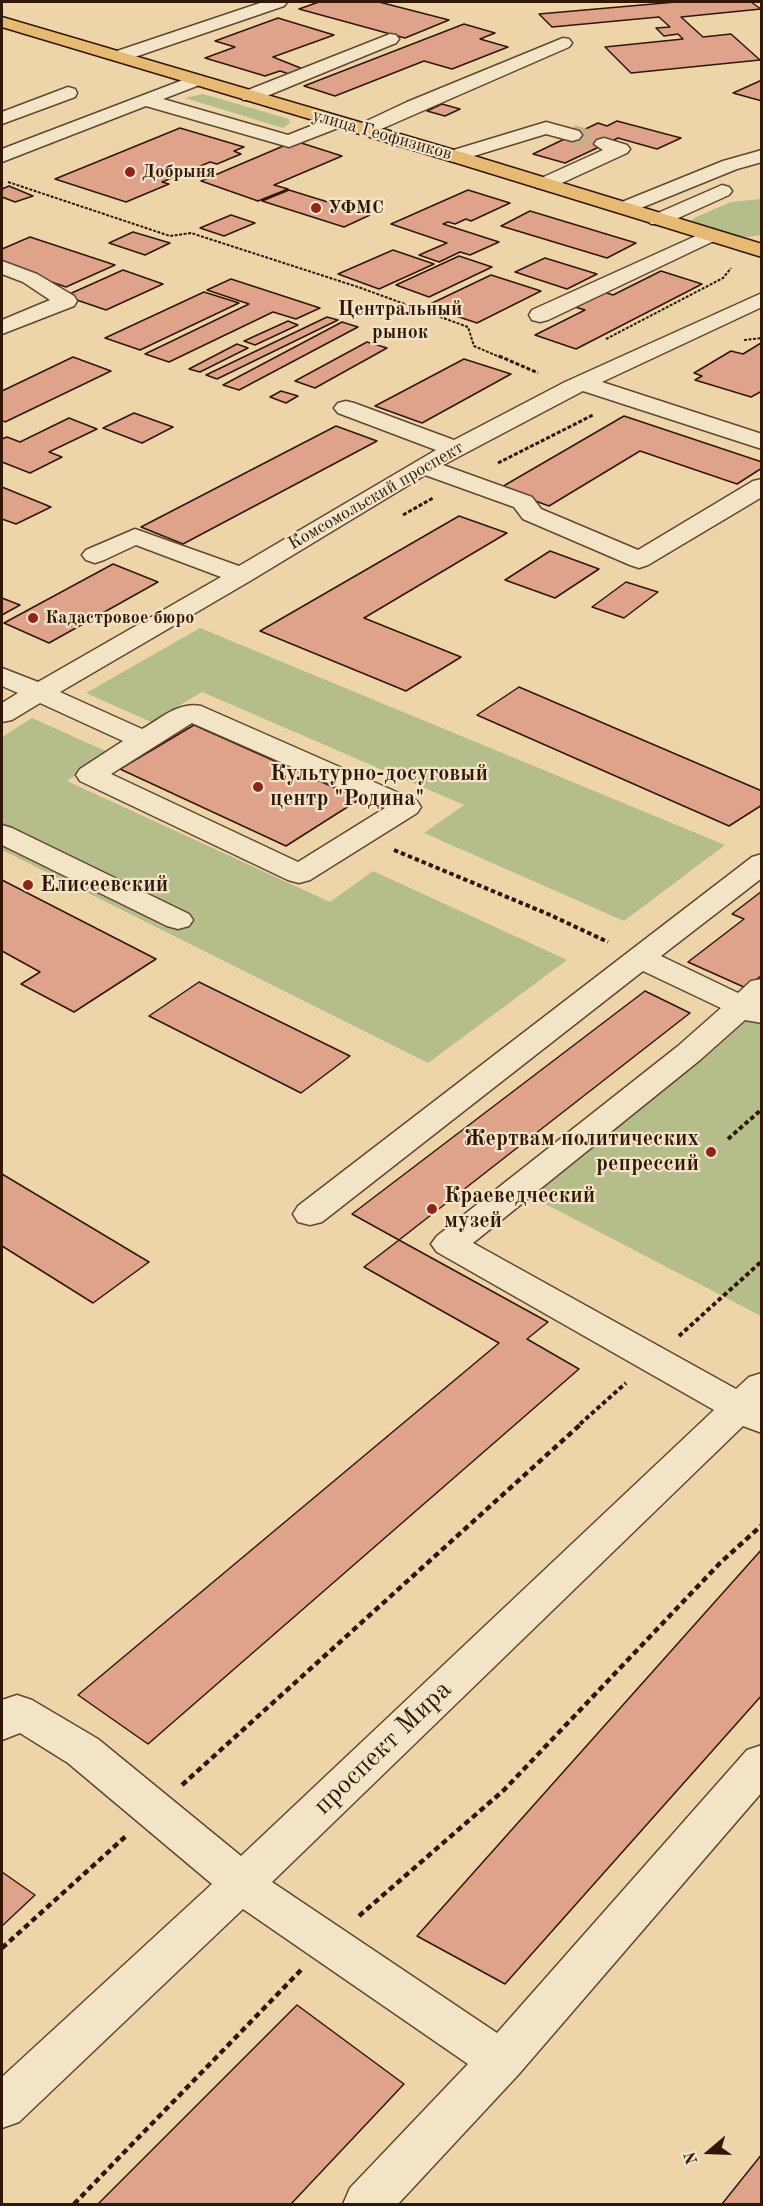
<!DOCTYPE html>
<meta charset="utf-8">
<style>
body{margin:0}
#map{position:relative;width:763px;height:2206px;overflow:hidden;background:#eed5a9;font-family:"Old Standard TT",serif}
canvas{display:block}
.frame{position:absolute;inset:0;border:3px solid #311707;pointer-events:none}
.north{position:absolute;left:679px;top:2122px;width:60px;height:60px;-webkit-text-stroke:4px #f4e4c7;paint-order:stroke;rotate:251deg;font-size:16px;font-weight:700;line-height:24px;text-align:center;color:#311707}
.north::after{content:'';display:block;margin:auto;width:21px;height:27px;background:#311707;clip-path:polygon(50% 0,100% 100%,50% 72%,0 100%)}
</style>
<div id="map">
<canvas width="763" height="2206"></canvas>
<div class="frame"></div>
<div class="north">N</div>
</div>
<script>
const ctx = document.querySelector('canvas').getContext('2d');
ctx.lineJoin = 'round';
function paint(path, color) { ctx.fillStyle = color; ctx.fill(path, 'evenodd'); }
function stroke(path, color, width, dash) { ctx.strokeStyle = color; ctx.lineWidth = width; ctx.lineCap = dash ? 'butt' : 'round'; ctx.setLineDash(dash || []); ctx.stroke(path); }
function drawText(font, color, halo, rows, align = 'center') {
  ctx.font = font + ' "Old Standard TT",serif'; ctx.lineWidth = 4.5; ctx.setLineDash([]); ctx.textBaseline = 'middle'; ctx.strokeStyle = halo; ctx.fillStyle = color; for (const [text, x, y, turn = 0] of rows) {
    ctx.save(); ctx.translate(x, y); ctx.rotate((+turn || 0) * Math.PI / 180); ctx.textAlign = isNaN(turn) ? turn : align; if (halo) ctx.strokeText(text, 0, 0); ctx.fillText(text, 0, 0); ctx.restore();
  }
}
paint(new Path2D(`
 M203 94 289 119 290 123 283 128 185 98Z
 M761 199V235L742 238 690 223 694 218 731 202Z
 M200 628 725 845 624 921 424 833 464 805 202 692 151 722 86 693Z
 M32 718 110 753 67 781 330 902 373 871 567 960 428 1063 2 850V737Z
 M761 1008V1316L530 1196Z`), '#b5be8a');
const building = new Path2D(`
 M319 2H379L449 20 405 38 299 9Z
 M676 2H751L761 9 681 17 703 37 731 34 760 60 631 73 605 47 683 39 678 34 664 36 656 28 670 27 659 17 552 27 539 14Z
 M278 18 334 35 273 57 303 69 289 74 280 71 265 76 205 58 235 47 215 41Z
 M464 24 495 33 480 39 508 47 452 69 424 61 335 96 304 86Z
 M762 80V101L733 93Z
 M442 104 460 109 445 116 427 111Z
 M617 121 681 138 657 149 618 138 565 163 533 154 598 123 607 126Z
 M180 128 244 147 234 151 241 154 217 164 210 162 162 182 169 184 126 202 55 179Z
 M295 141 342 156 274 185 288 189 258 201 201 181Z
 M9 186 33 196 15 202 2 197V189Z
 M289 190 370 215 344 227 262 201Z
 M468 190 510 203 471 221 466 219 455 224 448 222 443 224 499 242 470 255 460 252 439 262 419 255 447 243 391 224Z
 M530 211 636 243 607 258 501 226Z
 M231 215 255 223 224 236 200 228Z
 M133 232 170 243 145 255 109 243Z
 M30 237 115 265 66 287 2 265V249Z
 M393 250 434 264 379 289 338 274Z
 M459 256 492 267 429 297 396 285Z
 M545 258 597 274 567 289 515 272Z
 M123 270 163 284 106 310 65 296Z
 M661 271 702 284 576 349 535 335 585 310 575 307 604 292 613 295Z
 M491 275 541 291 477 323 426 306Z
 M231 279 320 308 296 319 273 312 169 362 145 354 249 304 207 290Z
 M204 292 239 303 140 350 105 338Z
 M327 317 338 320 217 379 206 375Z
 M288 321 298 325 255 345 244 341Z
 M342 322 358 327 239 390 223 385Z
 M367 342 387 348 315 388 295 381Z
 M761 343 762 391 751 397 695 380 702 376 694 373 731 351 743 354Z
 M237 344 248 348 200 372 189 369Z
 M73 357 111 371 5 422 2 420V391Z
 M464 359 511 374 422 423 375 406Z
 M281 391 298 396 286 403 270 397Z
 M134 413 173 427 142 443 103 428Z
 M624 416 762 462V468L737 484 640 451 549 506 500 488Z
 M69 418 97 429 49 452 62 457 30 473 2 462V439L7 437 20 442Z
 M336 426 377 441 183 544 141 527Z
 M2 487 51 507 16 524 2 519Z
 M459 516 507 533 364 618 461 657 406 691 260 631Z
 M550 551 599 569 555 598 505 580Z
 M113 564 158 582 49 643 4 623Z
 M626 582 658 592 624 618 592 607Z
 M2 598 20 605 2 615Z
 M519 687 762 791V805L729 826 477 715Z
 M194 725 360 799 286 846 120 769Z
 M2 880 156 959 74 1012 21 984 40 972 2 951Z
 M762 891V975L746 988 688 962 744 919 732 914Z
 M199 982 350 1056 301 1093 149 1016Z
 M645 991 690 1013 399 1240 352 1214Z
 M2 1174 149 1262 93 1303 2 1246Z
 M399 1240 548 1322 527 1339 579 1369 148 1744 78 1695 499 1343 364 1267Z
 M762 1549V1695L505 1984 417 1936Z
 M2 1872 35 1895 2 1926Z
 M297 2005 404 2084 291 2204H98Z
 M762 2154V2204H722Z`);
paint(building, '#dfa28b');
stroke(building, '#311707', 1.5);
stroke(new Path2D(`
 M572 135 604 144`), '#c8af89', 20, [20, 10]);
const minor = new Path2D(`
 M263 2H287L284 6 126 60H114L111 56 114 52Z
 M390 34 396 35 399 39 396 43 257 100H243L241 96 243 92Z
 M563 38 569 39 572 43 569 47 372 133H358L355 129 358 125 407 102Z
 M196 75 202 76 205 80 202 84 163 99 288 135 336 116 343 118 345 122 343 126 289 147 146 106 2 162V149Z
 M68 87 75 89 77 93 75 97 2 124V112Z
 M546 122 579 131 582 135 579 139 572 141 546 134 454 162 447 160 444 156 447 152Z
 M604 138 627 145 630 149 627 153 551 188H537L534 184 537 180 603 150 594 144 597 140Z
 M762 150V162L737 169 631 212H617L614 208 617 204 723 161Z
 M722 185 729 187 732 191 729 195 665 224H651L648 220 651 216Z
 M709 230 716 232 719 236 716 240 548 320 540 322 532 320 529 315 532 310Z
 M2 261 37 274 74 296 77 301 74 306 2 334V320L50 300 23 282 2 274Z
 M762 293V307L602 382 762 434V449L583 391 443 465 532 497 541 509 638 550 753 481 762 479V497L648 565 639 568 630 565 523 519 514 507 425 475 250 581 60 692 142 729C160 719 179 701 201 706L417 801 421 807 417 813 310 880 299 883 288 880 80 781 76 775 80 769 123 741 40 703 12 720 2 722V703L18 693 2 686V668L38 682 221 577 136 545 104 560 95 563 86 560 82 555 86 550 135 529 239 566 436 450 338 413 334 408 338 403 346 401 354 403 454 440 565 382ZM192 723 385 808 298 862 111 774Z
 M2 825 12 828 189 914 193 920 189 926 178 929 167 926 2 845Z
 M762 854V878L661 956 738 993 751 981 762 979V1023L745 1020 700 1060 473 1243 736 1389 749 1377 762 1373V1433L743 1426 272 1882 497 2033 747 1750 762 1745V1792L518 2075 398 2204H343L350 2188 468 2064 243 1909 19 2122 2 2128V2077L212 1884 68 1763 20 1733 2 1740V1700L17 1695 32 1700 98 1739 241 1856 714 1410 437 1252 431 1244 437 1236 678 1046 721 1008 643 971 322 1222 310 1225 298 1222 293 1214 298 1206 752 857Z`);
const major = new Path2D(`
 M2 17 461 152 762 244V257L447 160 2 27Z`);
stroke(minor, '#604630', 3);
stroke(major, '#311707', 3);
stroke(new Path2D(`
 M8 182 170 236 191 233 358 287 468 327 474 346 502 358
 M606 339 723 278 731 268
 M744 340 762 338`), '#311707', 2, [3, 1.5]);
stroke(new Path2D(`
 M499 356 538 373
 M498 463 593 415
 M403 515 433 498`), '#311707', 3, [4, 2]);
stroke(new Path2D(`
 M394 850 548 914 608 942
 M728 1139 762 1109
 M679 1336 762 1261
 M580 1424 626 1383`), '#311707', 4, [4.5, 3]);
stroke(new Path2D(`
 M182 1785 582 1423
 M359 1916 504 1790 720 1563 762 1525
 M2 1948 126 1836
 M74 2204 301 1970`), '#311707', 4.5, [6, 4]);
paint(minor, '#f4e4c7');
paint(major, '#e7ba74');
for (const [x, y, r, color] of [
 [130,172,6,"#8f2418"],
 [316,208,6,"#8f2418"],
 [33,618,6,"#8f2418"],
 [258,787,6,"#8f2418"],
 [28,885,6,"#8f2418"],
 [711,1152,6,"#8f2418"],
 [432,1209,6,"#8f2418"]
]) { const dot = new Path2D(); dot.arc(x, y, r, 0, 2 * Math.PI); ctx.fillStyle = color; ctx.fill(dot); stroke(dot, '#f4e4c7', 2); }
drawText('18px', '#311707', '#f4e4c7', [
 ["улица Геофизиков",382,135,16],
 ["Комсомольский проспект",376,496,-30]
]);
drawText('bold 18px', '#311707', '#f4e4c7', [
 ["Добрыня",142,172],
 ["УФМС",328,208],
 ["Кадастровое бюро",45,618]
], 'left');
drawText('bold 20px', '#311707', '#f4e4c7', [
 ["Центральный",400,310],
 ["рынок",400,333]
]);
drawText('bold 22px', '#311707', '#f4e4c7', [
 ["Культурно-досуговый",270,774],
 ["центр \"Родина\"",270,799],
 ["Елисеевский",40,885],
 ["Жертвам политических",699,1139,"right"],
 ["репрессий",699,1164,"right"],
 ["Краеведческий",444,1196],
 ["музей",444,1221]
], 'left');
drawText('27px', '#311707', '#f4e4c7', [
 ["проспект Мира",383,1748,-44]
]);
</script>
